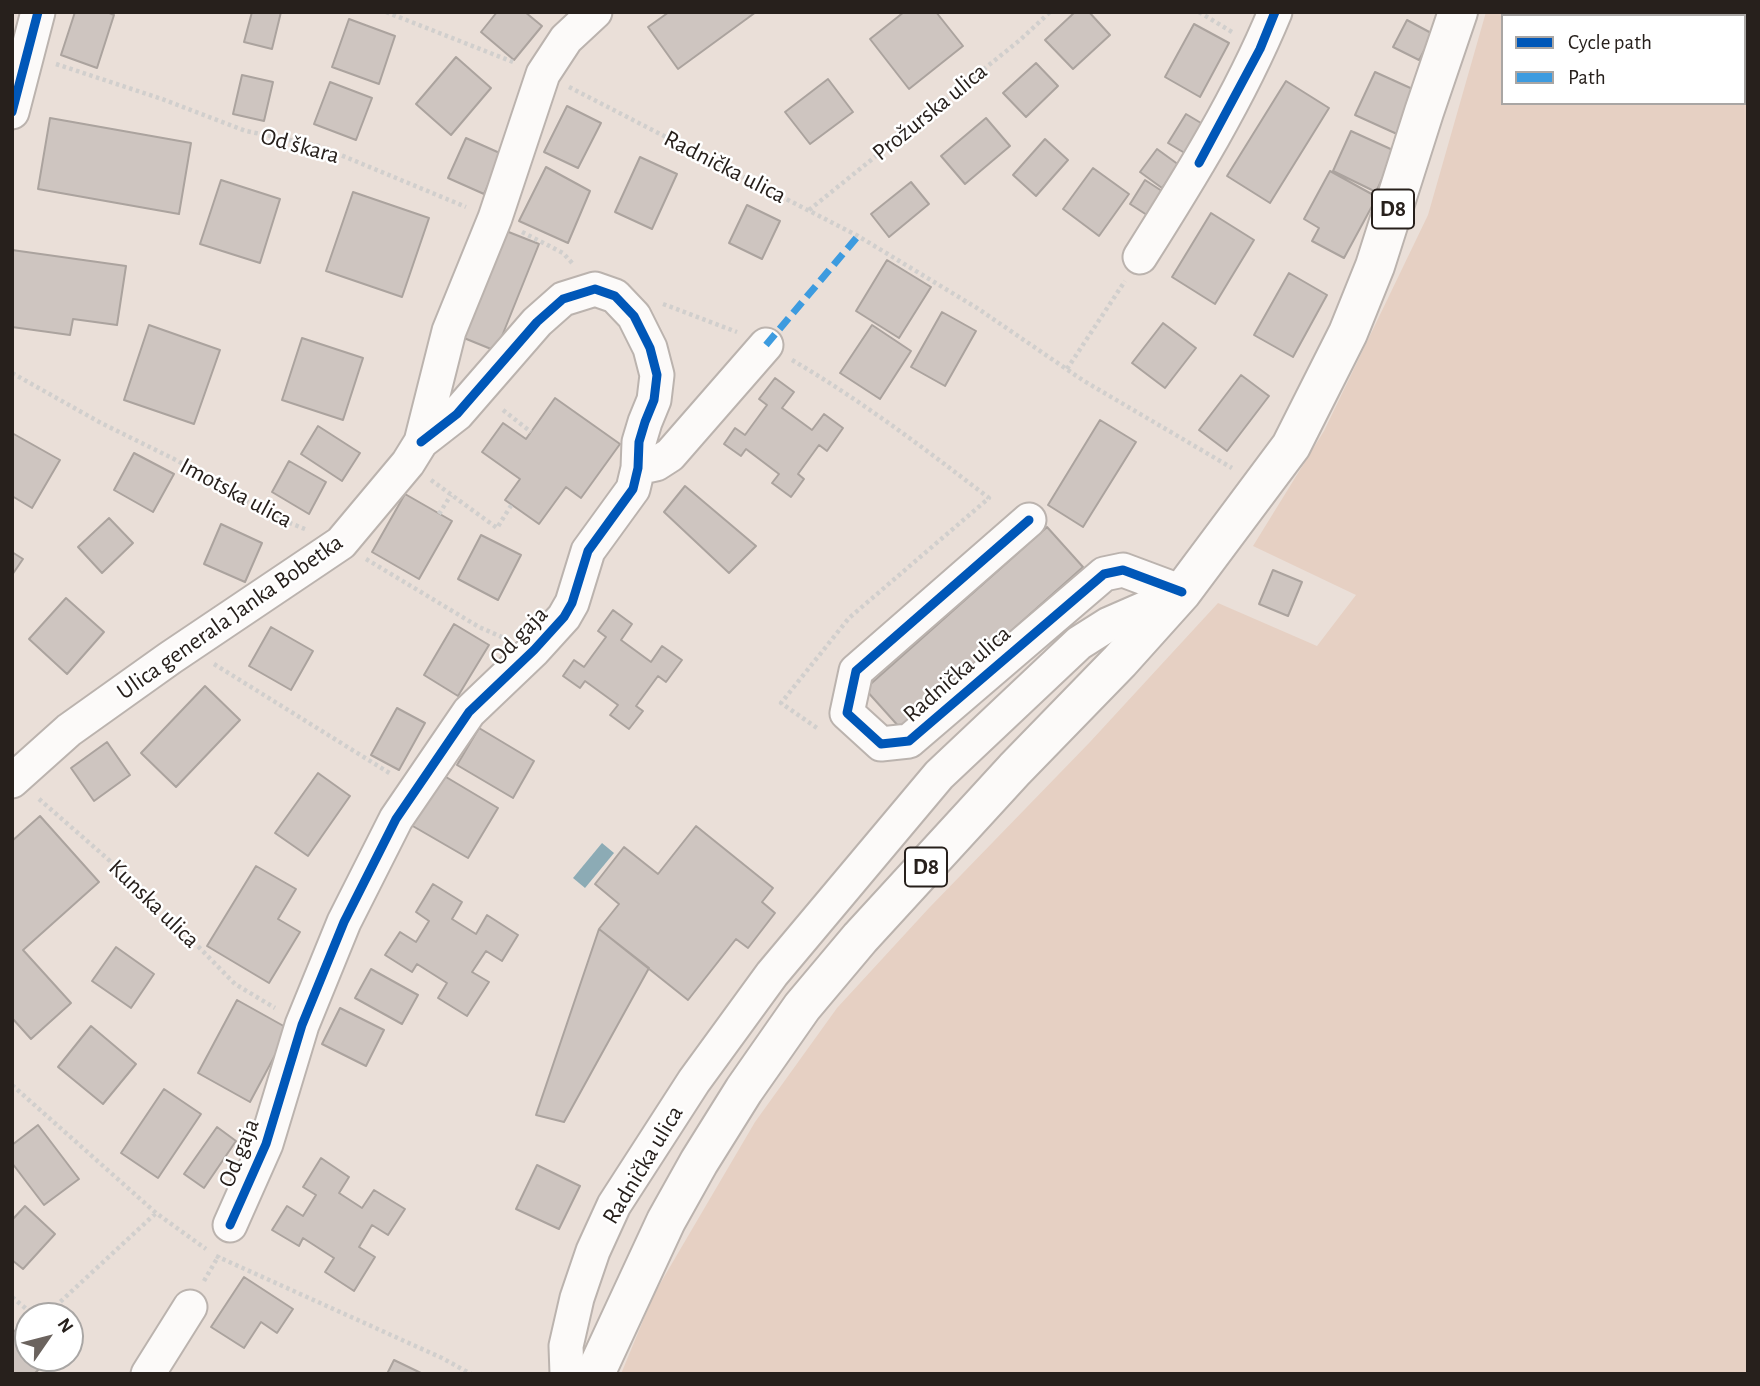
<!DOCTYPE html>
<meta charset="utf-8">
<style>
body{margin:0}
#map{position:relative;width:1760px;height:1386px;overflow:hidden;background:#eadfd8;font-family:"Alegreya Sans",sans-serif}
canvas{display:block}
.frame{position:absolute;inset:0;border:14px solid #27201c;pointer-events:none}
.legend{position:absolute;left:1501px;top:14px;width:245px;height:91px;box-sizing:border-box;background:#fff;border:2px solid #a9a6a4;margin:0;padding:9px 12px;list-style:none;font-size:21px;color:#27201c}
.legend li{display:flex;align-items:center;gap:14px;height:35px}
.legend b{width:35px;border:2px solid #a9a6a4}
.north{position:absolute;left:14px;top:1302px;width:70px;height:70px;box-sizing:border-box;background:#fff;border:2px solid #a9a6a4;border-radius:50%;rotate:55deg;font-size:19px;font-weight:700;line-height:28px;text-align:center;color:#27201c}
.north::after{content:'';display:block;margin:auto;width:24px;height:32px;background:#6b635e;clip-path:polygon(50% 0,100% 100%,50% 72%,0 100%)}
</style>
<div id="map">
<canvas width="1760" height="1386"></canvas>
<div class="frame"></div>
<ul class="legend">
<li><b style="height:9px;background:#0057b8"></b>Cycle path</li>
<li><b style="height:9px;background:#3d9bdf"></b>Path</li>
</ul>
<div class="north">N</div>
</div>
<script>
const ctx = document.querySelector('canvas').getContext('2d');
ctx.lineJoin = 'round';
function paint(path, color) { ctx.fillStyle = color; ctx.fill(path, 'evenodd'); }
function stroke(path, color, width, dash) { ctx.strokeStyle = color; ctx.lineWidth = width; ctx.lineCap = dash ? 'butt' : 'round'; ctx.setLineDash(dash || []); ctx.stroke(path); }
function drawText(font, color, halo, rows, align = 'center') {
  ctx.font = font + ' "Alegreya Sans",sans-serif'; ctx.lineWidth = 5; ctx.setLineDash([]); ctx.textBaseline = 'middle'; ctx.strokeStyle = halo; ctx.fillStyle = color; for (const [text, x, y, turn = 0] of rows) {
    ctx.save(); ctx.translate(x, y); ctx.rotate((+turn || 0) * Math.PI / 180); ctx.textAlign = isNaN(turn) ? turn : align; if (halo) ctx.strokeText(text, 0, 0); ctx.fillText(text, 0, 0); ctx.restore();
  }
}
paint(new Path2D(`
 M1486 12H1748V1374H621L654 1294 755 1122 837 1008 929 908 1090 742 1218 603 1317 646 1356 595 1253 546 1324 431 1428 215ZM1503 16H1744V103H1503Z`), '#e6d0c3');
paint(new Path2D(`
 M602 843 614 853 585 888 573 878Z`), '#8cabb5');
const building = new Path2D(`
 M75 12H107L114 15 97 68 61 55Z
 M252 12H281L272 49 244 42Z
 M497 12H525L542 26 514 60 481 32Z
 M669 12H756L678 69 648 27Z
 M904 12H936L963 46 909 89 870 39Z
 M1075 12H1089L1110 35 1073 69 1045 40Z
 M349 19 395 36 379 84 332 67Z
 M1407 20 1433 34 1419 60 1393 47Z
 M1194 24 1229 43 1200 97 1165 77Z
 M456 57 491 88 451 135 416 104Z
 M1036 63 1058 86 1026 117 1003 93Z
 M1375 72 1417 91 1397 134 1355 115Z
 M242 75 273 82 264 121 233 114Z
 M828 79 853 112 810 144 785 112Z
 M1286 81 1329 108 1270 203 1227 176Z
 M330 82 372 98 356 140 314 124Z
 M567 106 601 123 578 168 544 152Z
 M1186 114 1211 129 1193 158 1168 143Z
 M50 118 191 143 179 214 38 189Z
 M986 118 1010 146 965 184 941 156Z
 M1351 131 1395 151 1376 192 1333 171Z
 M466 138 502 154 484 194 448 178Z
 M1045 139 1068 160 1036 196 1013 175Z
 M1157 149 1179 165 1162 188 1140 172Z
 M640 157 677 174 652 229 615 212Z
 M546 167 590 191 568 243 519 221Z
 M1093 168 1129 194 1099 236 1063 209Z
 M1330 171 1377 197 1344 258 1312 241 1319 228 1304 219Z
 M221 180 280 199 260 263 200 244Z
 M1145 180 1165 193 1150 217 1130 204Z
 M911 182 929 204 889 237 871 214Z
 M353 192 429 218 402 297 326 271Z
 M747 205 780 221 762 259 729 243Z
 M1211 213 1254 240 1215 304 1172 277Z
 M501 229 539 244 496 351 459 336Z
 M12 250 126 266 117 325 73 319 70 335 12 327Z
 M887 260 931 287 899 338 856 311Z
 M1289 273 1327 295 1293 357 1254 335Z
 M942 312 976 331 945 386 911 367Z
 M1163 323 1196 348 1165 388 1132 363Z
 M149 325 220 350 194 424 124 400Z
 M872 325 911 351 880 399 840 373Z
 M302 338 363 358 343 420 282 400Z
 M1241 375 1269 396 1227 451 1199 430Z
 M775 378 794 392 782 408 812 430 824 414 843 428 827 451 819 445 798 474 804 479 791 497 772 483 779 474 746 449 741 456 724 444 735 428 745 435 767 405 759 399Z
 M555 398 620 444 581 498 566 487 539 524 505 500 520 479 482 452 503 423 526 439Z
 M1100 420 1136 442 1083 527 1048 505Z
 M318 426 360 453 342 481 301 454Z
 M12 433 60 460 32 508 12 496Z
 M134 453 174 474 153 512 114 490Z
 M289 461 326 482 309 514 272 492Z
 M685 486 756 546 729 573 664 512Z
 M405 494 452 521 419 579 372 552Z
 M109 518 133 543 102 573 78 547Z
 M221 524 262 543 245 582 204 564Z
 M1047 527 1083 567 901 729 865 689Z
 M481 535 521 555 498 600 458 579Z
 M12 552 23 559 12 575Z
 M1273 570 1302 582 1288 616 1259 604Z
 M66 598 104 632 67 674 29 639Z
 M613 610 632 624 621 640 651 662 662 646 682 660 666 682 658 676 636 706 643 711 629 729 610 715 618 705 585 681 580 688 563 676 574 660 584 667 606 637 598 631Z
 M454 624 489 645 458 696 424 675Z
 M271 627 313 651 291 690 249 666Z
 M205 686 240 720 176 787 141 753Z
 M397 708 425 723 399 770 371 755Z
 M479 728 534 761 513 798 457 765Z
 M107 742 130 775 94 801 71 768Z
 M318 773 350 796 308 856 275 833Z
 M441 774 498 808 468 858 411 825Z
 M40 816 99 882 23 950 71 1003 31 1039 12 1018V841Z
 M696 826 773 888 762 902 775 913 748 948 736 939 688 1000 599 929 619 904 595 884 624 847 658 874Z
 M256 866 296 889 278 919 300 932 269 983 207 946Z
 M433 884 462 902 452 919 476 934 487 915 518 935 502 961 486 951 472 972 489 982 467 1016 438 998 447 983 417 964 412 972 385 955 400 932 416 942 429 921 416 912Z
 M599 929 649 968 564 1122 536 1115Z
 M116 947 154 974 131 1008 92 981Z
 M371 969 418 995 402 1024 355 998Z
 M237 1000 289 1029 250 1102 198 1073Z
 M340 1008 384 1030 366 1066 322 1044Z
 M91 1026 136 1064 103 1104 58 1067Z
 M164 1089 201 1114 158 1178 121 1153Z
 M38 1125 79 1179 44 1205 12 1163V1145Z
 M217 1127 236 1141 204 1188 184 1174Z
 M321 1158 349 1177 339 1193 362 1208 374 1190 405 1209 388 1235 372 1225 359 1247 375 1257 354 1291 325 1272 334 1258 303 1238 299 1246 272 1230 287 1206 303 1216 316 1195 303 1187Z
 M537 1165 580 1186 559 1229 516 1209Z
 M25 1206 55 1234 23 1269 12 1260V1220Z
 M244 1277 293 1309 277 1333 261 1322 244 1348 211 1327Z
 M24 1323 28 1328V1358H51L34 1374H12V1333Z
 M394 1360 423 1374H387Z`);
paint(building, '#cec5c0');
stroke(building, '#aba39e', 2);
const minor = new Path2D(`
 M12 112 38 12
 M1140 257C1190 178 1239 99 1275 12
 M638 468 656 464 670 455 766 345
 M1029 520 856 671 847 713 881 744 909 741 1104 574 1123 570 1182 592
 M12 781 69 730 170 658 341 543 408 463 421 442 449 331 495 218 543 74 566 39 595 12
 M230 1225 266 1144 302 1025 344 922 396 819 469 712 534 650 564 617 572 603 588 551 633 489 638 468 639 442 645 422 654 400 657 375 650 348 634 316 615 296 595 289 563 299 537 322 457 414 421 442
 M148 1374 190 1307
 M567 1374 566 1346 577 1298 593 1251 614 1205 694 1081 772 974 939 775 1079 643 1109 624 1180 593`);
const major = new Path2D(`
 M595 1374 666 1221 699 1162 744 1090 802 1007 860 938 1015 769 1120 661 1182 592 1291 446 1348 333 1375 266 1424 112 1458 12`);
stroke(minor, '#bbb3ae', 37);
stroke(major, '#bbb3ae', 42);
stroke(new Path2D(`
 M386 12 513 62
 M1199 12 1232 32
 M56 64 162 99 246 131 319 146 466 207
 M569 87 858 236 977 308 1084 381 1232 468
 M809 210 1020 40 1050 12
 M522 232 563 253 573 264
 M663 304 737 332
 M792 360C862 401 925 449 989 498L849 618 781 703 817 728
 M1067 369 1125 281
 M12 373 101 423 176 460 272 516 305 529
 M503 410 531 432
 M431 480 497 528 512 504
 M439 514 451 495
 M366 559 479 627 504 638
 M214 664 391 774
 M39 799 141 888 235 984 275 1008
 M12 1085 156 1213 206 1249
 M216 1256 442 1358 471 1374
 M204 1281 219 1255
 M12 1297 35 1316
 M45 1316 156 1213`), '#d1cfcd', 4.5, [3.5, 3.5]);
stroke(minor, '#fcfaf9', 33);
stroke(major, '#fcfaf9', 38);
stroke(new Path2D(`
 M766 345 858 236`), '#3d9bdf', 7, [14, 7]);
stroke(new Path2D(`
 M12 112 38 12
 M1199 163 1260 49 1275 12
 M1029 520 856 671 847 713 881 744 909 741 1104 574 1123 570 1182 592
 M230 1225 266 1144 302 1025 344 922 396 819 469 712 534 650 564 617 572 603 588 551 633 489 638 468 639 442 645 422 654 400 657 375 650 348 634 316 615 296 595 289 563 299 537 322 457 414 421 442`), '#0057b8', 9);
for (const [x, y, w] of [
 [1393,209,42],
 [926,867,42]
]) { const box = new Path2D(); box.roundRect(x - w / 2, y - 19.5, w, 39, 5); ctx.fillStyle = '#fff'; ctx.fill(box); stroke(box, '#27201c', 2); }
drawText('bold 23px', '#27201c', null, [
 ["D8",1393,209],
 ["D8",926,867]
]);
drawText('24px', '#27201c', '#fff', [
 ["Prožurska ulica",930,112,-39],
 ["Od škara",300,146,15],
 ["Radnička ulica",725,167,27],
 ["Imotska ulica",236,493,28],
 ["Ulica generala Janka Bobetka",230,617,-35],
 ["Od gaja",519,636,-46],
 ["Radnička ulica",957,674,-41],
 ["Kunska ulica",154,904,44],
 ["Od gaja",239,1153,-68],
 ["Radnička ulica",643,1165,-59]
]);
</script>
